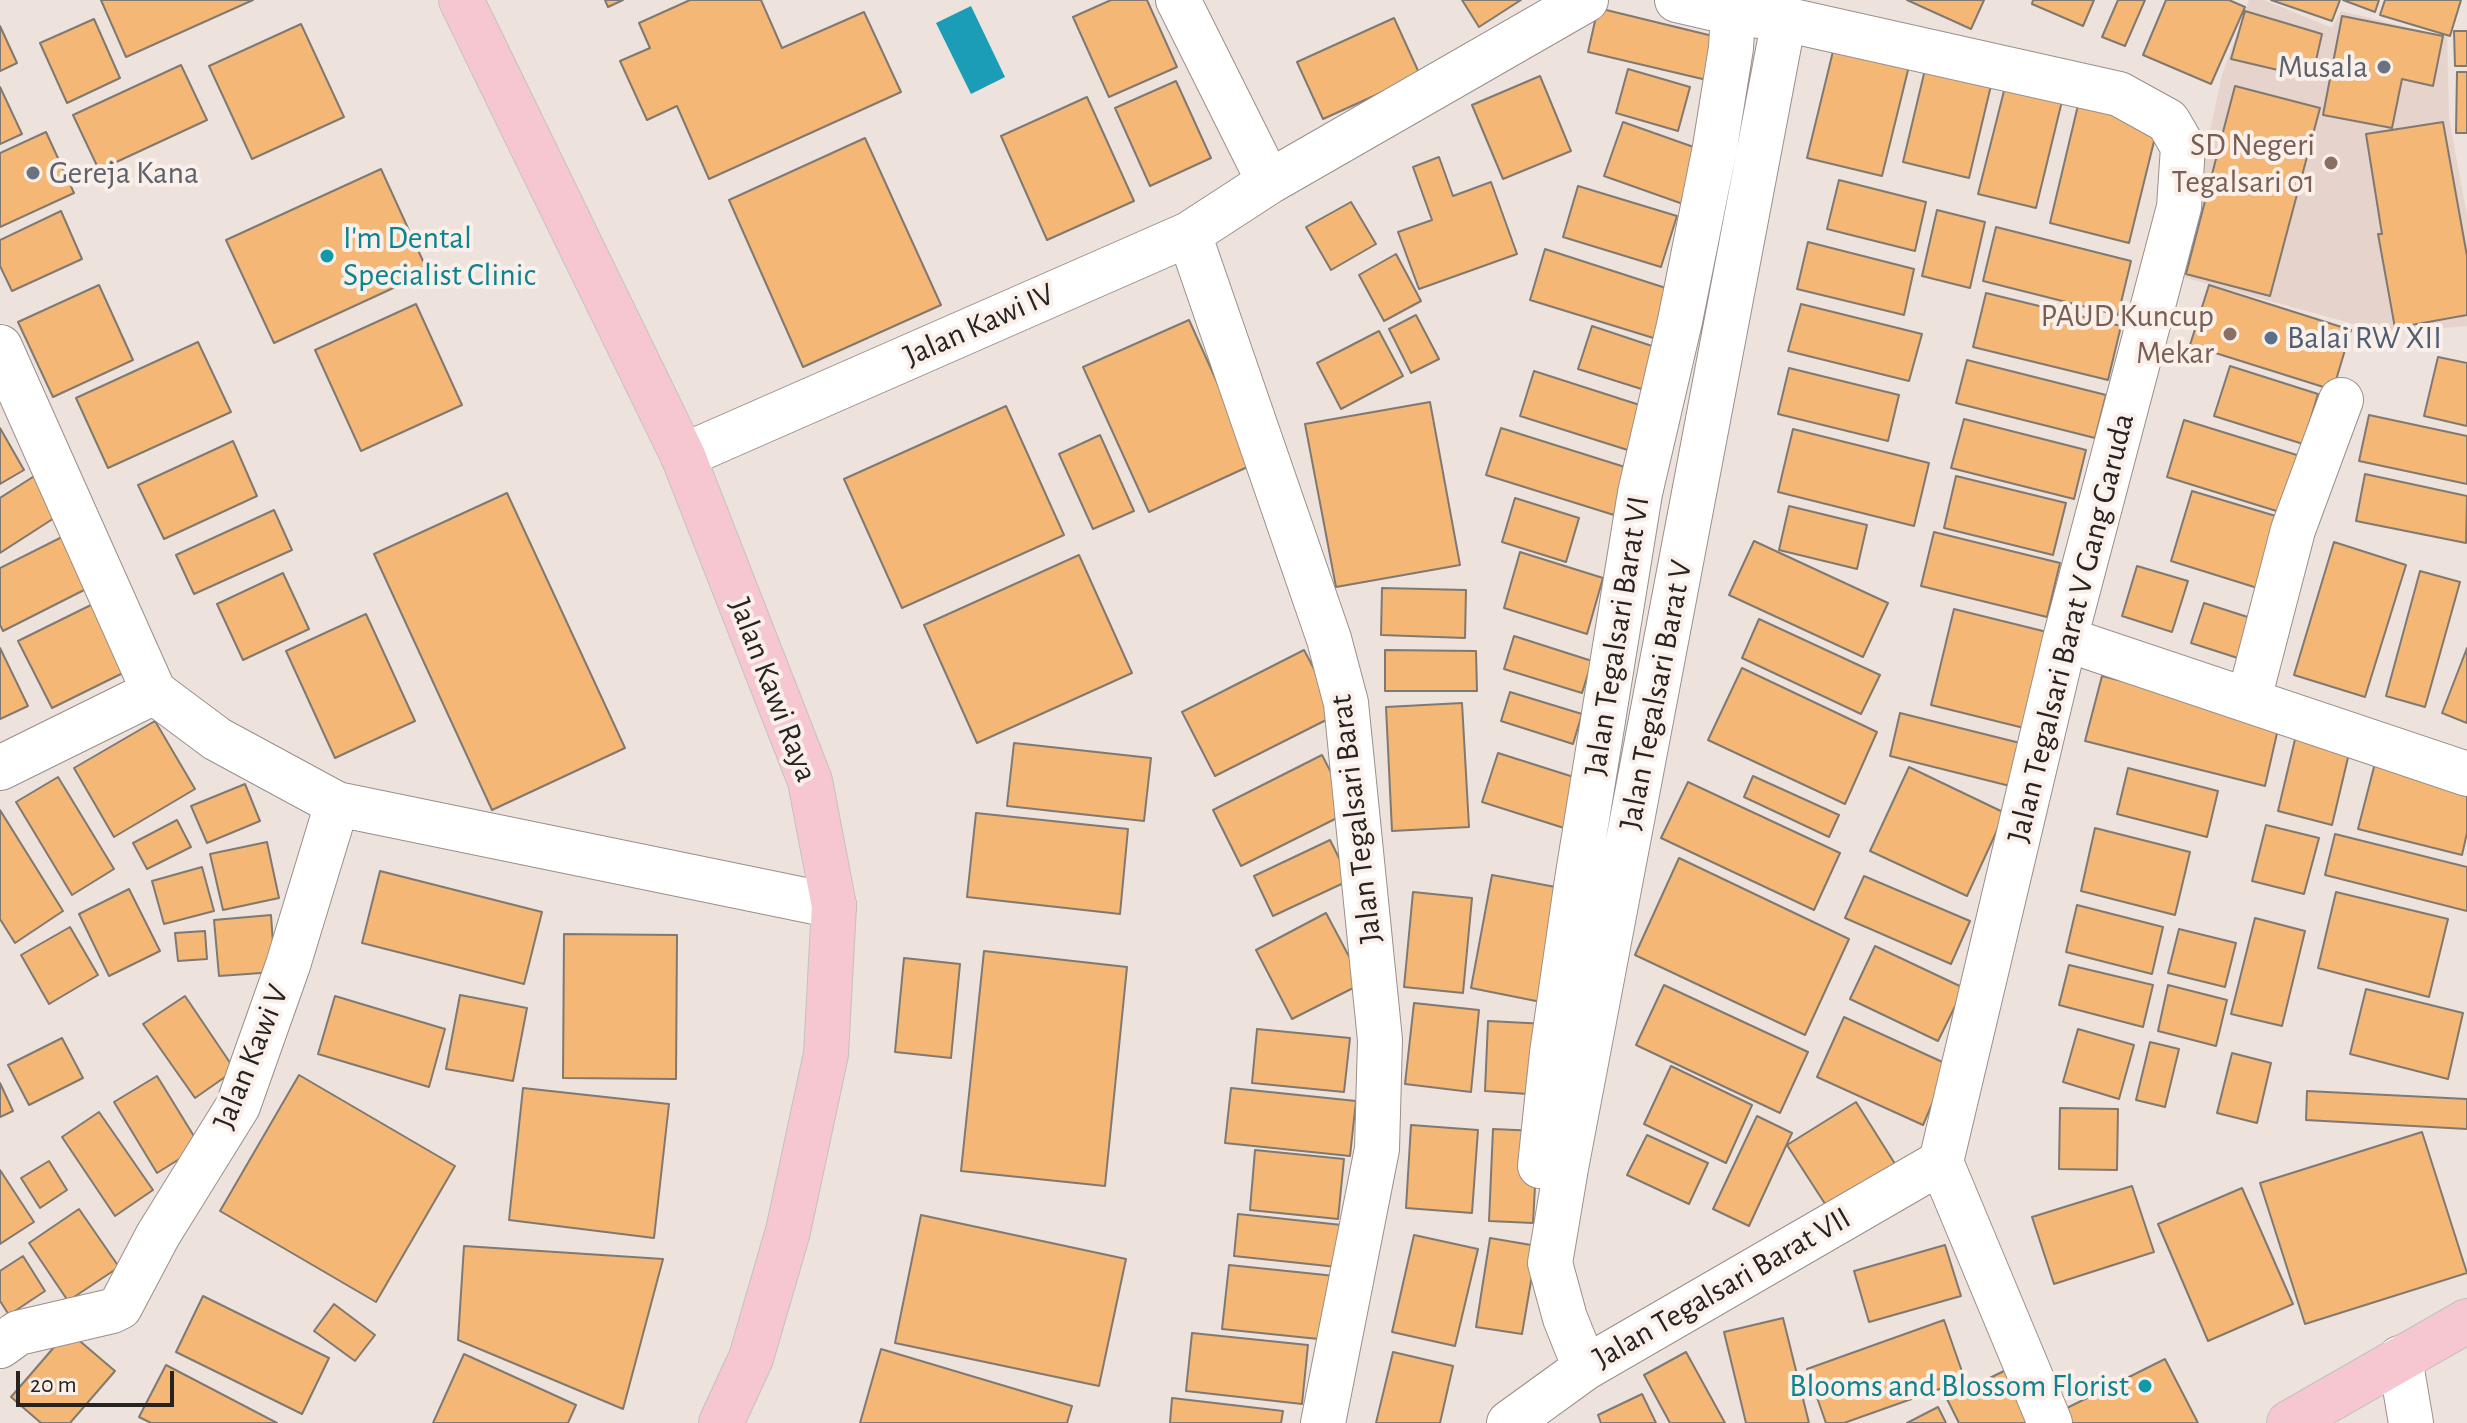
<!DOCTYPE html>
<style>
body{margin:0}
#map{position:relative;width:2467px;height:1423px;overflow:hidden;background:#ede2dc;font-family:"Alegreya Sans",sans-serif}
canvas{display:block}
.scale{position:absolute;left:16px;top:1371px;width:158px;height:36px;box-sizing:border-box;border:4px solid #272321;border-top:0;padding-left:10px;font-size:24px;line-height:28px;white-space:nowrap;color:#272321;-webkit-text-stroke:6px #faefe9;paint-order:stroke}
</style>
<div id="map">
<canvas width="2467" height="1423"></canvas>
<div class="scale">20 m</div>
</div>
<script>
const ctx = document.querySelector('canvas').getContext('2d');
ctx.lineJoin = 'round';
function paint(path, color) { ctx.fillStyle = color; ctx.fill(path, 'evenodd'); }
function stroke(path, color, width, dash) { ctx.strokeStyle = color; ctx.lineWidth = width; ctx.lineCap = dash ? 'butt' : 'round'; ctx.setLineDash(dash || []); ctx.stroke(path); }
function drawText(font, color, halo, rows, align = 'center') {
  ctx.font = font + ' "Alegreya Sans",sans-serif'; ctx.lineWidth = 8; ctx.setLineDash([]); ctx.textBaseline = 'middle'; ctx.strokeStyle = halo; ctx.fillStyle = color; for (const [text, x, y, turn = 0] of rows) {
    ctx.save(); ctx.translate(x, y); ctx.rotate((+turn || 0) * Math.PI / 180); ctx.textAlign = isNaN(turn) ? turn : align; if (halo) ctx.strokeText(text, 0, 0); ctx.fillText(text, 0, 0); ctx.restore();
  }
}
paint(new Path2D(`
 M2249 0H2264L2332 28 2341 11 2447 37 2449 118 2467 216V326L2387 333 2179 276 2222 75Z`), '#e6d3cb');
paint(new Path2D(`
 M971 6 1005 77 971 94 936 23Z`), '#1c9db7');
const building = new Path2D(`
 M101 0H253L126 57Z
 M605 0H623L608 7Z
 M690 0H761L782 48 864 12 901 92 709 179 677 106 647 120 620 61 650 48 639 23Z
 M1111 0H1147L1177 67 1109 97 1073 17Z
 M1462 0H1521L1479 27Z
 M1907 0H1984L1971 29Z
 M2033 0H2094L2083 26 2032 4Z
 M2118 0H2145L2125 46 2102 37Z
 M2166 0H2229L2245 7 2211 84 2143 55Z
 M2271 0H2340L2332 21Z
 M2343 0H2379L2375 12Z
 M2385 0H2461L2450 36 2380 15Z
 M1598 8 1721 38 1711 81 1588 52Z
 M2245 11 2322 34 2312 78 2231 59Z
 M2342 16 2443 36 2433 86 2402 79 2392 128 2323 115Z
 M1394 18 1420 75 1323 119 1297 62Z
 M94 19 120 78 67 103 40 43Z
 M301 24 344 117 252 159 209 66Z
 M0 26 17 63 0 71Z
 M2454 31H2467V66H2455Z
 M1835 43 1910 62 1882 176 1807 158Z
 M1927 61 1993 77 1969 178 1903 162Z
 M181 65 207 120 99 170 73 115Z
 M1628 69 1690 87 1678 131 1616 113Z
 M2457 72H2467V133H2456Z
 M1540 76 1571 151 1503 179 1472 105Z
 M1176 81 1211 158 1150 186 1115 108Z
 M2006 83 2063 97 2036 208 1978 194Z
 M2235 86 2320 108 2270 296 2186 274Z
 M0 87 22 134 0 144Z
 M1087 97 1134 201 1047 240 1001 136Z
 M2079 101 2159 121 2129 243 2050 223Z
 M1623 122 1702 150 1683 204 1604 176Z
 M2443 122 2467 256V315L2395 328 2378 234H2382L2366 134Z
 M46 132 74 193 0 227V153Z
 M865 138 941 305 803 367 729 200Z
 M1439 157 1453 196 1491 182 1517 254 1419 289 1398 232 1432 220 1413 167Z
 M381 169 428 272 274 343 226 240Z
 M1839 180 1926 202 1915 251 1827 229Z
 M1578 186 1677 216 1661 267 1563 237Z
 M1351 202 1376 244 1331 270 1306 227Z
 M1937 210 1985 222 1970 288 1922 276Z
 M61 211 82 259 12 291 0 266V240Z
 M1996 227 2131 261 2118 315 1983 281Z
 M1808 242 1914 269 1904 315 1797 289Z
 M1545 249 1675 291 1660 340 1530 300Z
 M1396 254 1421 301 1384 321 1359 275Z
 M99 285 133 360 53 397 18 322Z
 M2209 285 2351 330 2333 390 2190 345Z
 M1986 293 2121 326 2108 380 1973 347Z
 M416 304 462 405 361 451 315 350Z
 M1801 304 1922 334 1909 381 1788 351Z
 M1416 315 1439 359 1411 373 1389 329Z
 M1189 320 1254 464 1149 512 1083 367Z
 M1592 326 1664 350 1651 392 1578 369Z
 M1379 331 1403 376 1341 409 1317 363Z
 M198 342 231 412 108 468 76 398Z
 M2438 357 2467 363V426L2424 416Z
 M1967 360 2106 395 2095 438 1956 403Z
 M2230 366 2318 394 2303 444 2214 416Z
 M1789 368 1899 395 1888 441 1778 414Z
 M1534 371 1649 408 1634 452 1520 416Z
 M1430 402 1460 565 1336 587 1305 424Z
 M1006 406 1064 535 902 608 844 479Z
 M2369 415 2467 436V484L2359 461Z
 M1964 419 2086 450 2074 499 1951 468Z
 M2184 420 2300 456 2283 513 2167 477Z
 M0 428 24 470 0 484Z
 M1501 428 1628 468 1614 515 1486 475Z
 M1793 429 1929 463 1914 526 1778 492Z
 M1100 435 1134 511 1093 529 1059 454Z
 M233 441 257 496 164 539 138 485Z
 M2365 474 2467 496 2466 543 2356 521Z
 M36 475 62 513 0 553V498Z
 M1956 476 2066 503 2053 555 1944 528Z
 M2192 491 2289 520 2267 591 2171 561Z
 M507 493 625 748 492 810 374 554Z
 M1515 498 1579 518 1566 562 1502 542Z
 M1789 506 1867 525 1857 569 1779 550Z
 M274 510 292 550 194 594 176 555Z
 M1934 532 2060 563 2047 617 1921 586Z
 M64 536 90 587 3 631 0 625V568Z
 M1754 541 1888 603 1863 657 1729 595Z
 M2334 542 2406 565 2365 697 2294 675Z
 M1520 552 1603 578 1587 634 1504 608Z
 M1079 555 1132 673 977 743 924 625Z
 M2137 566 2188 581 2172 632 2122 616Z
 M2420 571 2460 582 2425 707 2386 696Z
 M283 573 309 629 243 660 217 604Z
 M1382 588 1466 590 1465 638 1381 635Z
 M95 603 129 670 52 708 18 641Z
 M2204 603 2257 620 2244 660 2191 643Z
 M1954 609 2055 634 2032 730 1931 705Z
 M366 614 415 721 335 758 286 651Z
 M1759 619 1880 675 1861 714 1742 658Z
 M1514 636 1592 661 1582 693 1504 669Z
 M0 648 28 706 0 719Z
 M2467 648V723L2442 713Z
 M1304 650 1338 714 1215 776 1182 712Z
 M1385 650 1476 651 1477 691H1385Z
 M1742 668 1877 732 1845 804 1708 740Z
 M2102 676 2280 720 2265 786 2085 741Z
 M1510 692 1582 714 1573 744 1501 721Z
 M1462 703 1469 827 1392 831 1386 707Z
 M1900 713 2020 743 2010 786 1890 756Z
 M155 721 195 789 114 837 74 768Z
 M2297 731 2351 745 2332 825 2278 811Z
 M1014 743 1151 758 1144 821 1007 806Z
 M1498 753 1580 779 1564 828 1482 802Z
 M1322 755 1351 811 1241 866 1213 810Z
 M2375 763 2467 786V833L2462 855 2358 829Z
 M1909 767 2005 813 1967 896 1870 851Z
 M2128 768 2218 791 2207 837 2117 814Z
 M1753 776 1839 815 1829 837 1744 797Z
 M58 777 114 869 72 895 16 802Z
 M1688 782 1840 853 1814 910 1661 838Z
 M245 784 260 821 207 843 191 806Z
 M0 810 63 911 15 943 0 919Z
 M976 813 1128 829 1120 914 967 897Z
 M177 820 191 847 147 869 133 843Z
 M2266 825 2319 838 2304 894 2252 881Z
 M2095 828 2190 852 2175 915 2081 891Z
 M2335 834 2467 867V911L2325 875Z
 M1330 840 1350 880 1273 916 1254 876Z
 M267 842 279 898 223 910 210 854Z
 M1679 858 1849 939 1805 1035 1635 955Z
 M202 867 214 911 164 924 152 881Z
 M380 871 542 912 524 984 362 943Z
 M1492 875 1566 889 1546 1003 1471 988Z
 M1864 876 1970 921 1951 964 1845 918Z
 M129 889 160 951 109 976 79 914Z
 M1413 892 1472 898 1463 993 1404 987Z
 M2336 892 2448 919 2429 997 2318 968Z
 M2077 905 2163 927 2152 974 2066 952Z
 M1326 913 1363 983 1292 1019 1256 950Z
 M271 915 275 972 219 976 214 920Z
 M2255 918 2305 931 2282 1026 2231 1014Z
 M70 927 98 975 49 1004 21 955Z
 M2179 929 2236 943 2225 987 2168 973Z
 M205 931 207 959 178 961 175 933Z
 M564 934 677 935 676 1079 563 1078Z
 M1875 946 1964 988 1938 1041 1850 999Z
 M984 951 1127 967 1105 1186 961 1171Z
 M904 958 960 964 951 1058 895 1052Z
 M2069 965 2153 985 2143 1027 2059 1005Z
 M1664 985 1808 1052 1780 1113 1636 1045Z
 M2168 985 2227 1000 2216 1046 2158 1031Z
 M2366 989 2463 1013 2448 1079 2350 1054Z
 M460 995 527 1008 513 1081 446 1069Z
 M185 996 235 1070 195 1098 143 1024Z
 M335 996 445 1029 429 1087 318 1054Z
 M1414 1003 1479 1010 1471 1092 1405 1084Z
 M1844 1017 1949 1065 1923 1125 1817 1077Z
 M1488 1021 1547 1024 1542 1095 1485 1091Z
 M1257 1029 1350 1038 1344 1092 1252 1083Z
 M2078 1029 2134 1045 2119 1099 2063 1082Z
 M62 1038 83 1078 29 1105 8 1065Z
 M2150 1042 2179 1049 2165 1107 2136 1100Z
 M2232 1053 2271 1063 2257 1123 2217 1113Z
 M1671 1066 1752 1105 1726 1163 1644 1124Z
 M299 1075 455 1166 376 1302 220 1211Z
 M157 1076 200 1146 157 1173 114 1102Z
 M0 1083 13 1111 0 1117Z
 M523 1088 669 1104 654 1238 509 1220Z
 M1231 1088 1356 1101 1350 1156 1225 1143Z
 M2307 1091 2467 1099V1129L2306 1120Z
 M1856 1102 1897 1167 1829 1210 1787 1145Z
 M2060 1108 2118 1109 2117 1170 2059 1169Z
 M99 1112 153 1190 115 1216 62 1137Z
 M1757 1116 1792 1133 1749 1226 1713 1209Z
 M1411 1125 1478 1130 1472 1213 1406 1208Z
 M1493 1129 1538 1131 1533 1223 1489 1221Z
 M2422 1132 2467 1273 2305 1324 2260 1183Z
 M1647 1135 1708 1163 1689 1204 1627 1175Z
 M1255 1150 1344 1159 1338 1219 1250 1210Z
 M49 1161 67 1190 40 1208 21 1178Z
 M0 1170 34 1222 0 1244Z
 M2132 1186 2154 1252 2054 1284 2032 1217Z
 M2242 1188 2293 1304 2208 1341 2158 1224Z
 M79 1209 119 1267 68 1301 29 1243Z
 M1238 1214 1342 1225 1337 1267 1234 1256Z
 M921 1215 1126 1259 1099 1386 895 1343Z
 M1414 1235 1478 1249 1455 1346 1392 1332Z
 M1490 1238 1537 1246 1522 1334 1476 1327Z
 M1945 1245 1961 1296 1869 1322 1854 1271Z
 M464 1246 663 1259 623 1409 458 1340Z
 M23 1256 45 1291 9 1315 0 1301V1271Z
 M1229 1265 1335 1276 1328 1340 1222 1329Z
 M203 1296 329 1358 302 1414 176 1352Z
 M334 1304 375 1335 355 1361 314 1331Z
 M1783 1318 1809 1423H1746L1724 1332Z
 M1944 1320 1965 1380 1844 1423H1826L1807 1369Z
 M68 1331 115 1371 70 1423H41L11 1397Z
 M1192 1333 1308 1345 1302 1404 1186 1391Z
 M881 1349 1072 1406 1067 1423H860Z
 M1393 1352 1453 1366 1440 1423H1376Z
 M1686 1352 1725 1423H1670L1644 1375Z
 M464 1354 576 1405 568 1423H433Z
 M2165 1359 2198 1423H2062L2057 1413Z
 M166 1365 277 1423H151L139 1417Z
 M2008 1369 2034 1423H1959L1947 1399Z
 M1642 1394 1656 1423H1601L1598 1415Z
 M1172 1398 1283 1411 1281 1423H1170Z
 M1938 1407 1946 1423H1907Z`);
paint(building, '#f4b775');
stroke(building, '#807971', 2);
const minor = new Path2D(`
 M1178 0 1269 182
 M1677 0 1733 13 1784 19 2119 94 2168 121 2183 147 2179 207 2065 639 1941 1162 2050 1423
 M1189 234 1329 639 1346 703 1380 1040 1377 1149 1323 1423
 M0 347 154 692 217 739 337 804 834 906
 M683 456 1189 234 1269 182 1586 0
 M2065 639 2467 774
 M2249 699 2293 530 2341 400
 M0 768 154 692
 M1540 1166 1552 1053 1577 880 1640 493 1680 321 1715 147 1731 48 1733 13
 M0 1346 18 1333 112 1311 120 1307 158 1235 238 1106 288 965 337 804
 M2400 1358 2411 1423
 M1585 1368 1565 1318 1550 1263 1566 1168 1784 19
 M1509 1423 1585 1368 1941 1162`);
const major = new Path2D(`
 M461 0 683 456 810 781 834 906 826 1054 788 1231 751 1358 721 1423
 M2289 1423 2467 1321`);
stroke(minor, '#9a8f8a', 46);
stroke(major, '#c3c1c1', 46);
stroke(minor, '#fff', 44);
stroke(major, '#f6c6d1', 44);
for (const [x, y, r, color] of [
 [2384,67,8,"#6b7280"],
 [2331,163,8,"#8d6e63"],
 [33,173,8,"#6b7280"],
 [327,256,8,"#0f9aa8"],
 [2230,334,8,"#8d6e63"],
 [2271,338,8,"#5c6f8a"],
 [2145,1386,8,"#0f9aa8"]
]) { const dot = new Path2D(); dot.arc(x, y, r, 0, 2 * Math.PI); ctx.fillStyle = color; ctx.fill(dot); stroke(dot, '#faefe9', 3); }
drawText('32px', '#5b616d', '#faefe9', [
 ["Musala",2368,67],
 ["Gereja Kana",49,173,"left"]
], 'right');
drawText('32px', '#785e54', '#faefe9', [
 ["SD Negeri",2315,145],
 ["Tegalsari 01",2315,182],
 ["PAUD Kuncup",2214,316],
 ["Mekar",2214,353]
], 'right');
drawText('32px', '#0d838f', '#faefe9', [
 ["I'm Dental",343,238],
 ["Specialist Clinic",343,275],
 ["Blooms and Blossom Florist",2129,1386,"right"]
], 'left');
drawText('32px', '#272321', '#faefe9', [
 ["Jalan Kawi IV",979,325,-24],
 ["Jalan Tegalsari Barat V Gang Garuda",2071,628,-76],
 ["Jalan Tegalsari Barat VI",1617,636,-81],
 ["Jalan Kawi Raya",773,690,69],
 ["Jalan Tegalsari Barat V",1656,695,-79],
 ["Jalan Tegalsari Barat",1356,819,-97],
 ["Jalan Kawi V",251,1057,-68],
 ["Jalan Tegalsari Barat VII",1722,1288,-30]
]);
drawText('32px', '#4e5e75', '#faefe9', [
 ["Balai RW XII",2287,338]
], 'left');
</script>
